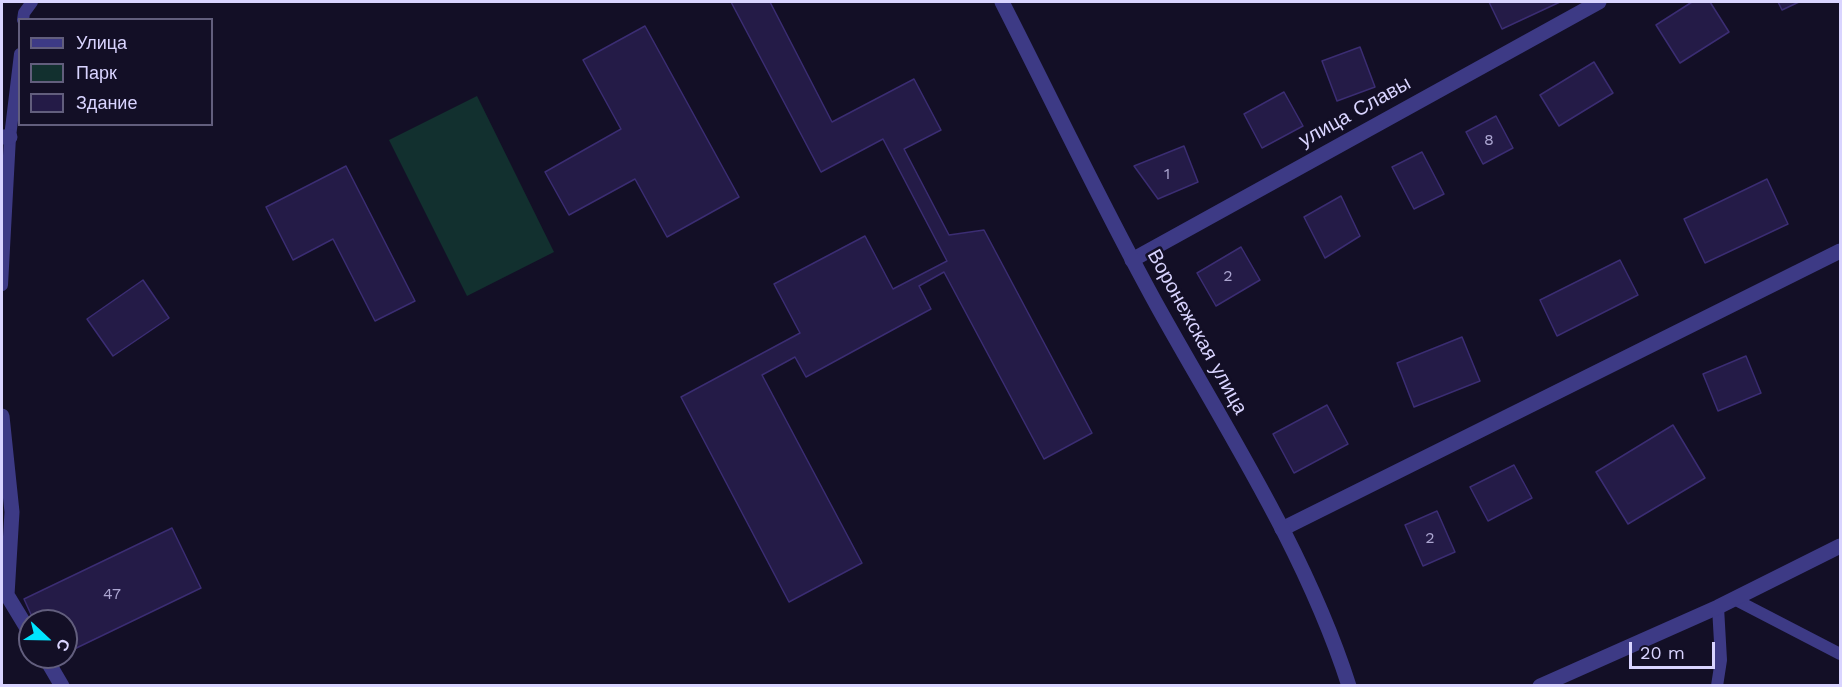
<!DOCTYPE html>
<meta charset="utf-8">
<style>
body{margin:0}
#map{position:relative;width:1842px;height:687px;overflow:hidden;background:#130f26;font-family:"Work Sans",sans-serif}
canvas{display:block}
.frame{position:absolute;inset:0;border:3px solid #d9d4ff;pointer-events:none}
.legend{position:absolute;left:18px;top:18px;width:195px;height:108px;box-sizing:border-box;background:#130f26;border:2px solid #625e7d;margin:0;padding:8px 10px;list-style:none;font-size:18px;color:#d9d4ff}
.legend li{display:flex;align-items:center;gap:12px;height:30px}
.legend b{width:30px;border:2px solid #625e7d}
.north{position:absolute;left:18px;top:609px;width:60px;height:60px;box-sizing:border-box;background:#130f26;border:2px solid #625e7d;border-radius:50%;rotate:112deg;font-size:16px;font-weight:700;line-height:24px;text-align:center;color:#d9d4ff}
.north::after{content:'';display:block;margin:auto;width:21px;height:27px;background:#00e5ff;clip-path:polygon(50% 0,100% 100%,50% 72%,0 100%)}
.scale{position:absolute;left:1629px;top:642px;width:86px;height:27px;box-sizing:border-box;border:3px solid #d9d4ff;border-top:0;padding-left:8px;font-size:18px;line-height:21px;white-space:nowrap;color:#d9d4ff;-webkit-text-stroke:4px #130f26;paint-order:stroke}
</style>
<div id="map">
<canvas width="1842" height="687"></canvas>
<div class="frame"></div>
<ul class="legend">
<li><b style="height:8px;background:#3d3a85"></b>Улица</li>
<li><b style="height:16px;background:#12302f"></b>Парк</li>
<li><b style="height:16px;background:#241b47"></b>Здание</li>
</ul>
<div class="north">С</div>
<div class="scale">20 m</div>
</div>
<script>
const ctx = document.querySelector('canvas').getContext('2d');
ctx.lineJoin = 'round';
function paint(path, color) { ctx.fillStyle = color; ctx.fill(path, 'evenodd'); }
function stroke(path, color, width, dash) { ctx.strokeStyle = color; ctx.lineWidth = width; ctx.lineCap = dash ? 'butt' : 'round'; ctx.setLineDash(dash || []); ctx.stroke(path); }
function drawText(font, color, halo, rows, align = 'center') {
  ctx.font = font + ' "Work Sans",sans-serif'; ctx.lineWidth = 5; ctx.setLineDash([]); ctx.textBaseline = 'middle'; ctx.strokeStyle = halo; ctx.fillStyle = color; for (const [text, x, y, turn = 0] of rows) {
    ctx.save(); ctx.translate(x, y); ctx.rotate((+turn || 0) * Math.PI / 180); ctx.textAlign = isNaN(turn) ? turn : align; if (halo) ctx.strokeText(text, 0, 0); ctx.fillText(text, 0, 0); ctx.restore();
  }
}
paint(new Path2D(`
 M477 96 554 252 467 296 389 140Z`), '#12302f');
const building = new Path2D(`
 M731 2H770L832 122 914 79 941 130 904 149 949 235 984 230 1092 433 1044 459 944 272 919 286 931 309 806 377 795 357 762 375 862 563 789 602 681 397 800 333 774 284 865 236 893 289 947 261 883 139 821 172Z
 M1489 2H1560L1502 29Z
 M1692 2H1710L1729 32 1680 63 1656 25Z
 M1778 2H1799L1782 10Z
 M645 26 739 197 667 237 635 179 569 215 545 172 621 129 583 60Z
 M1360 47 1375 87 1337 101 1322 61Z
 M1594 62 1613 93 1559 126 1540 95Z
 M1284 92 1303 126 1262 148 1244 114Z
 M1496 116 1513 148 1483 164 1466 132Z
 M1184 146 1198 182 1158 199 1134 166Z
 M1422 152 1444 194 1414 209 1392 167Z
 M346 166 415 301 375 321 333 239 293 260 266 207Z
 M1767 179 1788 224 1705 263 1684 219Z
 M1341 196 1360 236 1325 258 1304 217Z
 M1241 247 1260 280 1216 306 1197 273Z
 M1620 260 1638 295 1557 336 1540 300Z
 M143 280 169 318 113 356 87 319Z
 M1462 337 1480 381 1414 407 1397 363Z
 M1746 356 1761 393 1718 411 1703 374Z
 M1327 405 1348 444 1294 473 1273 434Z
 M1673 425 1705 478 1628 524 1596 472Z
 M1514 465 1532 498 1488 521 1470 487Z
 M1437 511 1455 552 1423 566 1405 525Z
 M172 528 201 588 66 653V621H34L24 599Z`);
paint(building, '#241b47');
stroke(building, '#3b2d73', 1.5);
stroke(new Path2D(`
 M23 20 24 13 32 2
 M2 285 10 137 20 54
 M1734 599 1840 654
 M1717 686 1721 660 1718 607`), '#3d3a85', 12);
stroke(new Path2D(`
 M2 137H10
 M1132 260 1599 2
 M2 416 12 512 7 595 30 633
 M1282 529 1840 251
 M45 657 62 686
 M1540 686 1718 607 1840 546`), '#3d3a85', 15);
stroke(new Path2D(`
 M1002 2C1054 104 1103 208 1159 309 1227 431 1306 552 1349 686`), '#3d3a85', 15);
drawText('16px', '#aca6d1', null, [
 ["8",1489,140],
 ["1",1167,174],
 ["2",1228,276],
 ["2",1430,538],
 ["47",112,594]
]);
drawText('20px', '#d9d4ff', '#130f26', [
 ["улица Славы",1355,112,-29],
 ["Воронежская улица",1197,332,61]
]);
</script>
